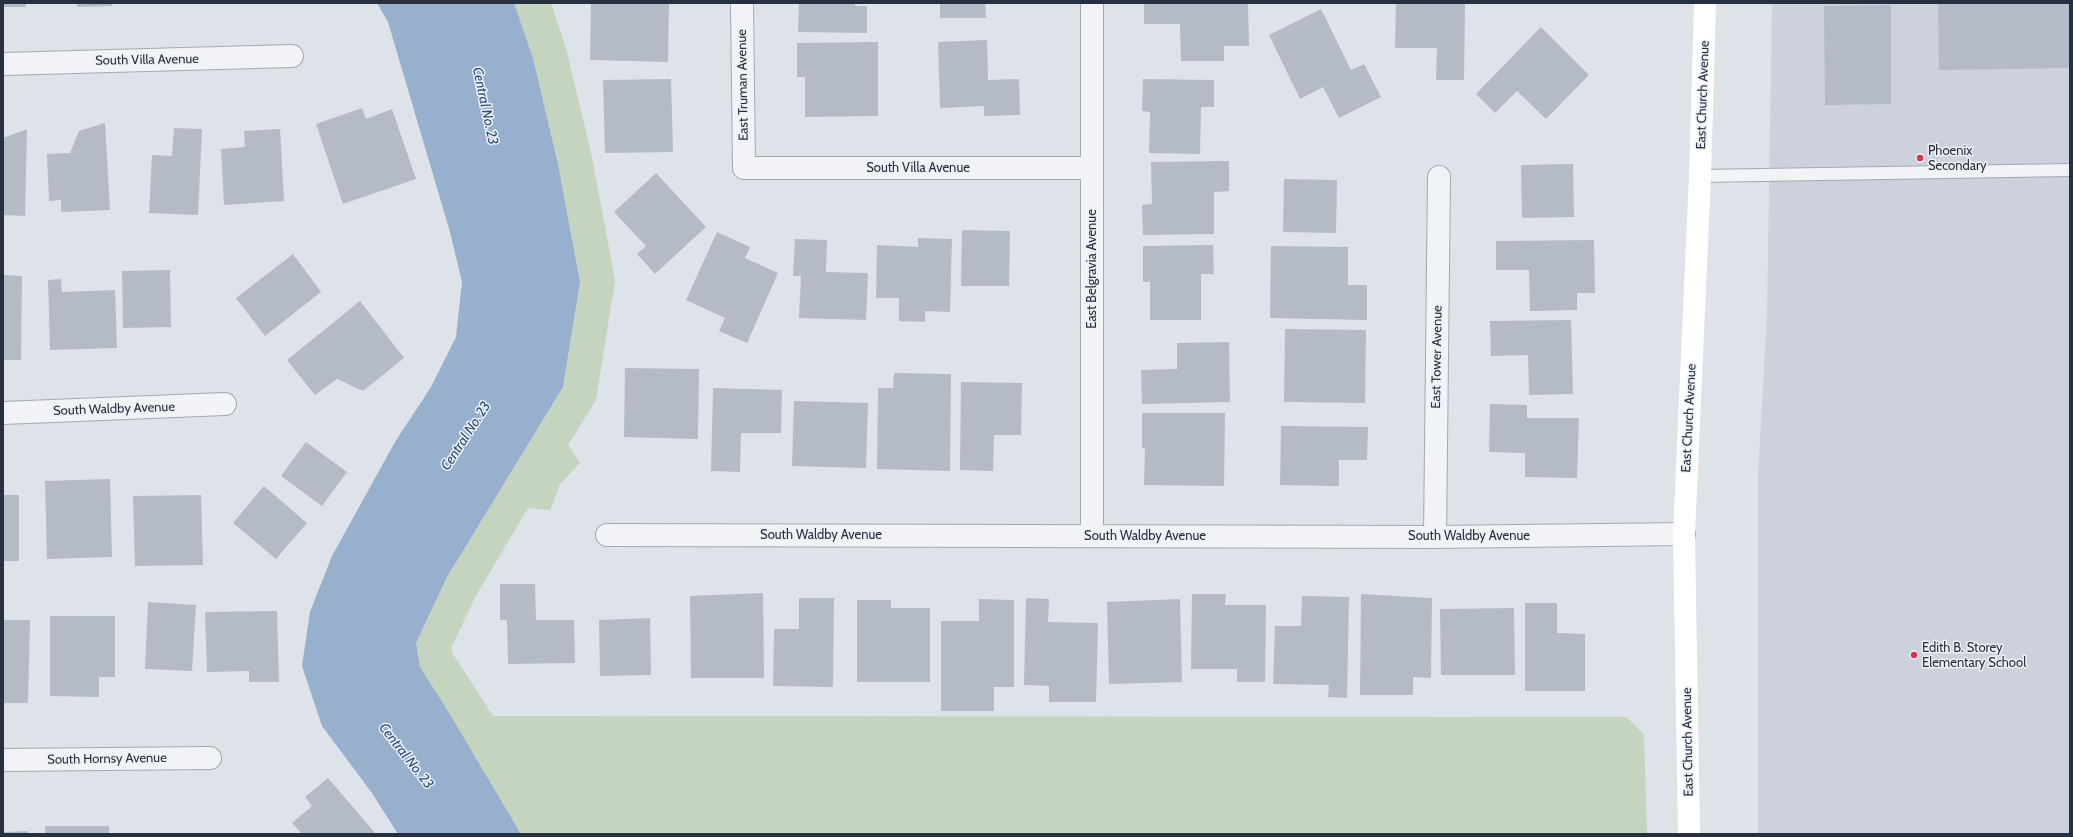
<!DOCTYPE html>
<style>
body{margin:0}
#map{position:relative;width:2073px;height:837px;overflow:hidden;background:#dee2e9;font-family:Cabin,sans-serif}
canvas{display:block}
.frame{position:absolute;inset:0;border:4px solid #263041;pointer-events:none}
</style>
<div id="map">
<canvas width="2073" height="837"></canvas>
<div class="frame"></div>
</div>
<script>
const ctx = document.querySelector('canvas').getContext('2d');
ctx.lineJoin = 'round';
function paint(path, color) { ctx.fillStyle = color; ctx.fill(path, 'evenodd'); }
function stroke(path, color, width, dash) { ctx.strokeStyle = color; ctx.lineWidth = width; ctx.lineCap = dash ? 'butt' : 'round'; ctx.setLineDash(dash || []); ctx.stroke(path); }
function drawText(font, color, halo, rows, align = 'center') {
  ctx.font = font + ' Cabin,sans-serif'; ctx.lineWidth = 3; ctx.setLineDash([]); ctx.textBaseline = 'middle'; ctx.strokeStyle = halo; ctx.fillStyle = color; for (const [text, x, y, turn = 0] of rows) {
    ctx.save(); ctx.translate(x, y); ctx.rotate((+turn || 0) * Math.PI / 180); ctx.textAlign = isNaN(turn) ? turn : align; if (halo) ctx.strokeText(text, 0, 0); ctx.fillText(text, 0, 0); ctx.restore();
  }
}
paint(new Path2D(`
 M1772 3H2070V834H1758V475L1767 316Z`), '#ccd1db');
paint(new Path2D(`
 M514 3H551L566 48 592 157 615 281 596 400 568 445 580 463 560 484 550 510 528 508 477 594 451 648 453 654 493 716 1627 717 1644 735 1647 834H521L451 716 420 667 416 643 447 577 563 387 580 282 558 164 533 58Z`), '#c4d4be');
paint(new Path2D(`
 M377 3H514L533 58 558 164 580 282 563 387 447 577 416 643 420 667 451 716 521 834H398L372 793 322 726 302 666 310 612 332 556 395 442 431 387 456 337 462 282 450 232 388 22Z`), '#96b0cd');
paint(new Path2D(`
 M3 3H26V7H3Z
 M77 3H112V6L77 7Z
 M591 3H669L668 62 590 60Z
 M799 3H855V6H867V33L798 32Z
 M940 3H985L986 18H940Z
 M1144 3H1248L1249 46H1224V61H1181L1180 24H1144Z
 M1396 3H1465L1464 80H1436L1437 48H1395Z
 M1938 3H2070V68L1939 70Z
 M1891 5V104L1825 105 1824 6Z
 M1321 9 1351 70 1364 64 1381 97 1339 118 1323 87 1300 99 1269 35Z
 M1541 27 1589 75 1546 119 1517 91 1495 113 1476 94Z
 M987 40 988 80 1019 79 1020 115 984 116V106L940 108 938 42Z
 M878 42V116L805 117V77H797V43Z
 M671 79 673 152 605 153 603 80Z
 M1143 79 1214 80V107H1201L1200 154 1149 153 1150 112 1142 111Z
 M362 108 366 119 392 109 416 179 343 204 316 124Z
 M105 123 110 210 61 212V200L49 201 47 154 70 153 79 131Z
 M174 128 202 129 198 215 149 213 152 155 172 156Z
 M27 129 25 216 3 215V138Z
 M280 129 284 201 224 205 221 149 245 147 244 131Z
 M1229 161V191L1214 192V234L1143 235 1142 205 1152 204 1151 162Z
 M1573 164 1574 217 1522 218 1521 165Z
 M656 173 706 227 655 274 637 254 646 246 614 212Z
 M1284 179 1337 180 1336 233 1283 232Z
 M962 230 1010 231 1009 286H961Z
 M717 232 750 247 745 258 778 273 747 343 719 331 725 318 686 300Z
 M918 238 952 239 950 312 925 311V322L899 321V298H876L877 245 918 247Z
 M795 239 827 240 826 272 868 273 866 320 799 318 801 276H793Z
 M1594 240 1595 293H1577V310L1530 311 1529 270H1496V241Z
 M1213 245 1214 274H1201V320H1150V282H1143V246Z
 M1271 246 1348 247V285H1367V320L1270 318Z
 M293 254 321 292 265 336 236 298Z
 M170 270 171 327 123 328 122 271Z
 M3 275 22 276 21 360H3Z
 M61 279 62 292 115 290 117 348 50 350 48 280Z
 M360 301 404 358 363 391 337 379 315 395 287 360Z
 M1571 320 1573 394 1529 395 1528 355 1491 356 1490 321Z
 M1285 329 1366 330 1365 403 1284 402Z
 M1229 342 1230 402 1142 404 1141 370 1177 369V343Z
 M625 368 699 369 698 439 624 437Z
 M894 373 951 374 950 471 877 469 878 388H893Z
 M961 382 1022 383 1021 435H994L993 471 960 470Z
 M713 388 782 390 781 433H741L740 472 711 471Z
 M794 401 868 403 866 468 792 466Z
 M1490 404 1527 405V418H1579L1577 478 1525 477V453L1489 452Z
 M1142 413H1225L1224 486 1144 485 1145 448H1142Z
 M1281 426 1368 427 1367 460H1339V486L1280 485Z
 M306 442 347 472 322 506 281 476Z
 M110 479 112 557 47 559 45 481Z
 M264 486 307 523 276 559 233 523Z
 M3 495H19V561H3Z
 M201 495 203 565 135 566 133 496Z
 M500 584H535L536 620H574L575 663 508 664 507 620H500Z
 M763 593 764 678H691L690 596Z
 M1192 594H1226L1225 605H1266L1265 682H1237V669H1191Z
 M1361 594 1432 598 1431 678 1413 677V695H1360Z
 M1302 596 1349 597 1347 698 1328 697 1329 685 1273 684 1275 626H1301Z
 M799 598H834L833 687 773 686 774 629H799Z
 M1026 598 1049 599 1048 622 1098 623 1096 702H1049V686L1024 685Z
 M979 599 1014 600V687H994V711H941V621H979Z
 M1180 599 1182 682 1109 684 1107 602Z
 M857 600H891V608H930V682H857Z
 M148 602 196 605 192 671 145 669Z
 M1525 603H1557V633L1585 634V691H1525Z
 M1514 608 1515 675H1441L1440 609Z
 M277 611 279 682H249V671L207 672 205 612Z
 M50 616H115V677H99V697L50 696Z
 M650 618 651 675 600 676 599 620Z
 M3 620H30L28 703H3Z
 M328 778 376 834H302L292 823 312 806 305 797Z
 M45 826H109V834H45Z
 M28 831V834H3V832Z`), '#b5bbc6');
const lane = new Path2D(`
 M1700 176 2070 170`);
const street = new Path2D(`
 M742 3 744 168H1092
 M1092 3V536
 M3 64 292 56
 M3 413 225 404
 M607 535 1435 537 1684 534
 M1435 537 1439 177
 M3 760 210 758`);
stroke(lane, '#a3a9b3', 14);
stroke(street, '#a3a9b3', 24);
stroke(lane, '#f1f3f7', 12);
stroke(street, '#f1f3f7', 22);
stroke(new Path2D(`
 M1689 834 1684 534 1700 176 1705 3`), '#fff', 22);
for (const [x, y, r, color] of [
 [1920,158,4,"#da374e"],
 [1914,655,4,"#da374e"]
]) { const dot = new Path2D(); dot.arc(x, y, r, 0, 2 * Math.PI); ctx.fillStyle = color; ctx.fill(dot); stroke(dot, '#eef1f6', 1.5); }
drawText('13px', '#263041', '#eef1f6', [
 ["South Villa Avenue",147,60,-1],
 ["East Truman Avenue",743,85,-91],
 ["East Church Avenue",1703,95,-88],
 ["South Villa Avenue",918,168],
 ["East Belgravia Avenue",1092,269,-90],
 ["East Tower Avenue",1437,357,-89],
 ["South Waldby Avenue",114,409,-2],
 ["East Church Avenue",1689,418,-87],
 ["South Waldby Avenue",821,535],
 ["South Waldby Avenue",1145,536],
 ["South Waldby Avenue",1469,536],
 ["East Church Avenue",1688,742,-91],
 ["South Hornsy Avenue",107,759,-1]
]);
drawText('13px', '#263041', '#eef1f6', [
 ["Phoenix",1928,151],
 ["Secondary",1928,166],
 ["Edith B. Storey",1922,648],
 ["Elementary School",1922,663]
], 'left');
drawText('italic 14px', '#2c4e79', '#eef1f6', [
 ["Central No. 23",485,106,78],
 ["Central No. 23",466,436,-57],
 ["Central No. 23",406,756,52]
]);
</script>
